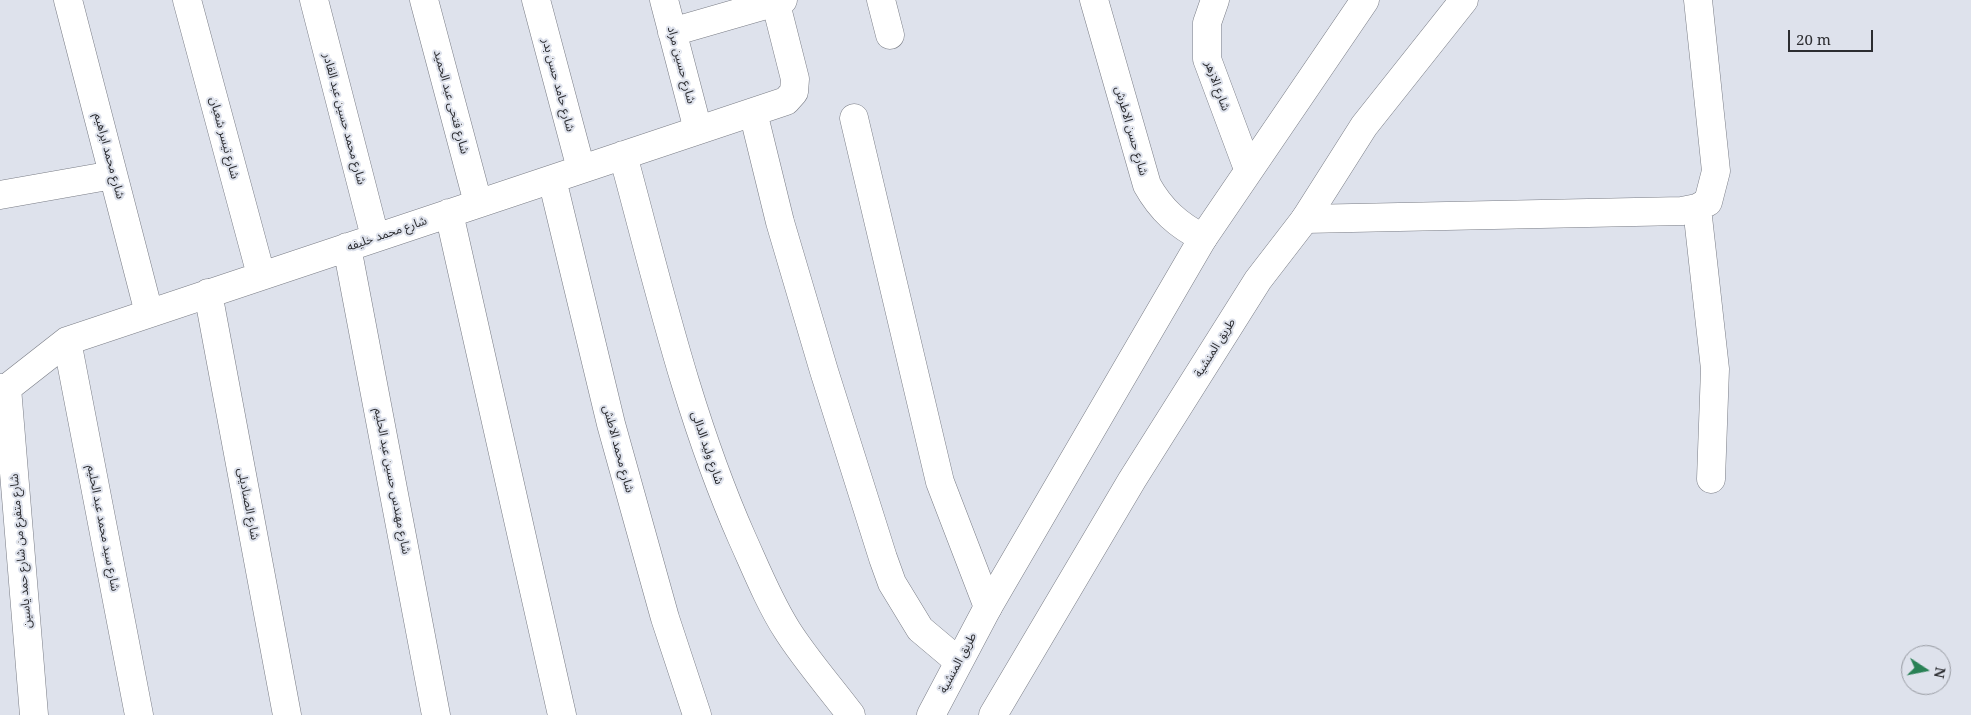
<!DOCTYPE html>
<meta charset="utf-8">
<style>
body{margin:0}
#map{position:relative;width:1971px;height:715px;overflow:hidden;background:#dee2ec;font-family:"Noto Serif",serif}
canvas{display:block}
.north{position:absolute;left:1901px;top:645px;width:50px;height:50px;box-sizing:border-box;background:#dee2ec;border:1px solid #979aa1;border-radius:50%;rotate:101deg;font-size:14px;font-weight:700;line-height:20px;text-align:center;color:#2c2d31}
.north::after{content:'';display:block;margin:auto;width:18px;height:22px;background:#298155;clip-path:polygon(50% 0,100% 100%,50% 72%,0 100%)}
.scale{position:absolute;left:1788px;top:30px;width:85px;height:22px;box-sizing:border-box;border:2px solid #2c2d31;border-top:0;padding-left:6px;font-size:15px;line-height:18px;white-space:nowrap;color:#2c2d31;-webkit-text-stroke:4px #dee2ec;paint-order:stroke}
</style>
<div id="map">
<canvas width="1971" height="715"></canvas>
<div class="north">N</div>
<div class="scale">20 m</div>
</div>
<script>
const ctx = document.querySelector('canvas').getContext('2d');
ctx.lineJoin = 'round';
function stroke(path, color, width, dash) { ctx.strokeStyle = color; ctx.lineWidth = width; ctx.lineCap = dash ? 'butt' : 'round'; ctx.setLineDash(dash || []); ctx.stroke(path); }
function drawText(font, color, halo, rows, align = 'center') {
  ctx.font = font + ' "Noto Serif","Noto Sans Arabic",serif'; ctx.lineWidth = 4; ctx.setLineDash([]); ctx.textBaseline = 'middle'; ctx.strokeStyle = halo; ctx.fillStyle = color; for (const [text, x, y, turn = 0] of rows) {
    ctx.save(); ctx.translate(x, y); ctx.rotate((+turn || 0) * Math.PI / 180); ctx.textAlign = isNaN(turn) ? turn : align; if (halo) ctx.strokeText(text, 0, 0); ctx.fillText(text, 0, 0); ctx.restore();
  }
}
const minor = new Path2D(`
 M68 0 149 313
 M187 0 261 275
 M314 0 375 237
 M424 0 478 203
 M536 0 581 169
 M664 0 698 130
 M881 0 890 35
 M1094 0 1147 185C1161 210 1178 225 1203 238
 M1215 0 1207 23V59L1248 169
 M672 32 783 0
 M753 112 780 222 824 371 883 558 892 583 920 629 958 661
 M854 118 940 482 988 607
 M623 155C658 284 688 416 742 538 756 569 769 602 787 630 806 660 830 687 851 715
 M552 179 611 424 665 618 697 715
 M0 195 113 175
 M1697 208 1715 369 1711 479
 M449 213 562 715
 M1305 219 1682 211 1697 208 1708 202 1716 171 1698 0
 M347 247 436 715
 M208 293 287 715
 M67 341 139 715
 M0 388H7L67 341 786 101 794 92 795 79 775 0
 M7 388 34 715`);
const tertiary = new Path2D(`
 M931 715 988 607 1203 238 1365 0
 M993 715 1132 480 1258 280 1305 219 1364 126 1464 0`);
stroke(minor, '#797c85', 29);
stroke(tertiary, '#797c85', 29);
stroke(minor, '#fff', 28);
stroke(tertiary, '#fff', 28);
drawText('12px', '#2c2d31', '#dee2ec', [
 ["شارع حسين مراد",681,65,75],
 ["شارع حامد حسن بدر",558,85,75],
 ["شارع الازهر",1217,86,70],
 ["شارع فتحى عبد الحميد",451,102,75],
 ["شارع محمد حسين عبد القادر",344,119,75],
 ["شارع حسن الاطرش",1131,131,74],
 ["شارع تيسر شعبان",224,138,75],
 ["شارع محمد ابراهيم",109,156,75],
 ["شارع محمد خليفه",387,234,-19],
 ["طريق المنشية",1215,348,-58],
 ["شارع وليد الدالى",707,448,71],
 ["شارع محمد الاطش",618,449,75],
 ["شارع مهندس حسين عبد الحليم",392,481,79],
 ["شارع الصناديلى",248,504,79],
 ["شارع سيد محمد عبد الحليم",103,528,79],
 ["شارع متفرع من شارع حمد ياسين",21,551,-95],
 ["طريق المنشية",958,663,-62]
]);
</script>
